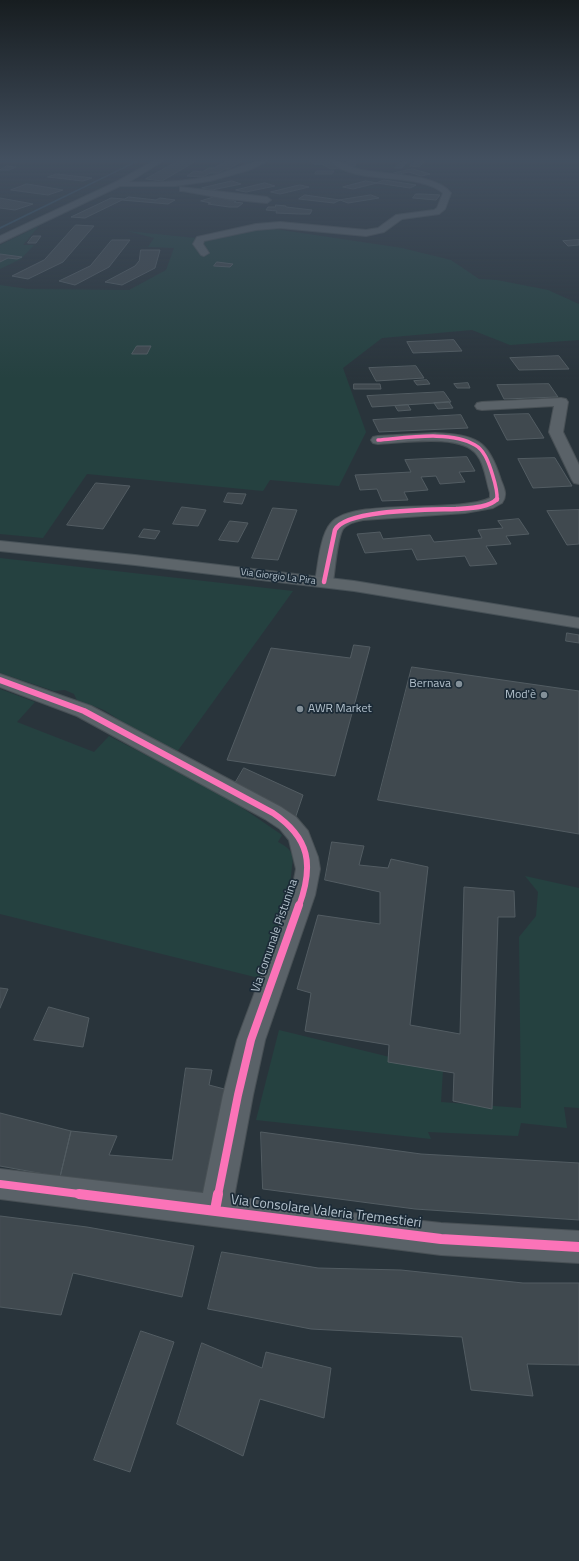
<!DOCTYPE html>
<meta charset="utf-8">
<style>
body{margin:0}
canvas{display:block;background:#29343b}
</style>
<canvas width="579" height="1561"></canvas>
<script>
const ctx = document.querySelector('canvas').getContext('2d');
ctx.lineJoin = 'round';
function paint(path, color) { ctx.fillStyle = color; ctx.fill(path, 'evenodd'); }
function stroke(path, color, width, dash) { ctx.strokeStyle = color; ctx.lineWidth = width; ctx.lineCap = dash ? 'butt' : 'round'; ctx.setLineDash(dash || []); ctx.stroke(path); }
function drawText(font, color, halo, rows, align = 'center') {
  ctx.font = font + ' "Titillium Web",sans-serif'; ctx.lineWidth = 3.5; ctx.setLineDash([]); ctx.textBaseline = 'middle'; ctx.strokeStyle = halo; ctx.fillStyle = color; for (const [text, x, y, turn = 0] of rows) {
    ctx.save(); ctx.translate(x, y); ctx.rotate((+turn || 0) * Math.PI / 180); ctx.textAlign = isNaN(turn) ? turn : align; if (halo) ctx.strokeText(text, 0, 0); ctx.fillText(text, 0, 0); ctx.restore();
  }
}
paint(new Path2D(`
 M39 226 23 245H34L21 259 0 269V245Z
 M268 228 402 248 451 260 479 279 497 280 548 290 579 304V340L510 345 472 330 382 338 343 368 366 432 339 486 270 480 263 491 87 474 43 538 0 534V285L28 289 129 290 166 270 174 248 148 247 154 238 127 231 195 238Z
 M0 558 293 591 174 756 104 710 77 700 74 694 65 690 54 691 0 673Z
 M0 689 35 702 17 722 94 752 109 736 222 794 282 835 278 842C286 846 290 849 293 857L287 915 263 979 0 914Z
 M525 876 579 888V1108L564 1107 567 1128 521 1123 518 1136 428 1132 431 1139 256 1120 279 1030 443 1070 441 1102 521 1108 519 937 536 916 538 892Z`), '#254140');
paint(new Path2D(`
 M136 161H139L0 229V227Z`), '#335166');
const building = new Path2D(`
 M178 161H196L162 181 146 179Z
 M226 161H242L229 169H225L218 173H210L203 177 187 176 194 171 202 172 209 168H214Z
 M309 161H327L339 168 331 169 322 164H315Z
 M350 161H356L355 166 346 165 343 163Z
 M415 161H425L419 167 410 166Z
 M401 162H407L402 168H395Z
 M7 166 16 167 9 170H0Z
 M413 169 430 174 421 176 409 172 399 174 394 173Z
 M317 171H334L332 174H315Z
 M57 174 92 178 83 181 48 177Z
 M384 180 416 185 410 188 377 183Z
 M232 181 241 184 212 190 202 188Z
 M366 181 377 183 353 189 343 187Z
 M265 183 275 186 246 192 236 190Z
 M27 184 63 190 48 195 11 190Z
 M300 185 309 187 280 194 271 192Z
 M416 194H422L440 195 436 200 413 198Z
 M305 195 340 200 334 203 299 199Z
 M371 195 379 198 348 203 340 200Z
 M129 197 156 200 160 198 175 200 168 204 122 200 85 218 71 217 111 198 124 199Z
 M214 197 236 201 234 202 243 203 238 207H229L208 204 211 203 201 201Z
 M0 198 33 204 15 210 0 208Z
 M276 205 286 206V207L312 210 310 214H300L276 213 277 211 266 210 268 207H275Z
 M76 225 94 226 63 262 28 279 12 276 44 260Z
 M33 236H41L36 243H28Z
 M112 240H130L109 267 75 285 59 281 90 266Z
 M579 240V245L568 246 563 241Z
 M141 250H160L155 268 122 285 105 282 135 266 139 261Z
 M0 254 22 257 17 259 8 258 0 262Z
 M217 262 233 264 230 267 214 266Z
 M454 340 462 351 413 353 407 342Z
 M137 346H151L147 354H132Z
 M559 356 569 369 519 370 510 358Z
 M416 366 424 378 376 381 369 368Z
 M427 380 430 384 417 385 414 381Z
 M468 383 470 388H457L454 384Z
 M354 384H380L381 389H354Z
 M549 384 558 397 504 399 497 385Z
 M444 392 451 402 372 407 367 396Z
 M449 402 453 408 438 409 434 403Z
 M408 405 411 410 398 411 395 406Z
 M529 414 544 438 507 440 494 415Z
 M461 415 468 428 379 432 373 420Z
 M467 457 475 471 459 472 465 482 440 484 436 476 421 477 428 490 404 492 408 500 382 501 377 489 360 490 355 475 411 472 405 460Z
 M555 458 572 486 533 488 518 459Z
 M96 483 130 486 103 529 67 525Z
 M228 493 246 494 242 504 224 502Z
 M182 507 206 510 198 526 173 524Z
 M273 508 297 510 278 560 252 558Z
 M579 510V544L567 545 547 511Z
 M519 519 529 534 506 536 511 544 486 546 497 564 470 566 465 556 417 560 412 549 365 553 357 534 380 532 383 539 430 535 434 542 482 538 478 530 503 528 498 521Z
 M230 521 248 523 238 542 219 540Z
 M144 529 160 531 155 539 139 537Z
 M567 633 579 635V643L566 641Z
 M354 645 370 647 335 776 227 760 271 648 350 658Z
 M412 667 579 691V834L378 800Z
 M244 768 303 795 295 819 233 787Z
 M332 842 364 846 359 865 388 868 391 859 428 867 410 1025 460 1034 464 887 514 891 515 917H498L492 1109 453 1101 454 1073 388 1062 389 1045 305 1031 311 993 297 989 318 915 380 924V892L325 880Z
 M0 988 8 989 0 1008Z
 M49 1007 89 1018 83 1047 34 1040Z
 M186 1068 212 1070 209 1085 232 1091 201 1200 60 1177 71 1131 117 1136 109 1155 172 1160Z
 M0 1113 71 1131 60 1177 0 1166Z
 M261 1132 421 1154 579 1163V1220L415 1209 263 1189Z
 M0 1216 87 1227 194 1246 182 1297 73 1273 61 1315 0 1307Z
 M222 1252 318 1268 401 1270 523 1283H579V1365L527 1364 533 1396 471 1390 462 1337 311 1329 208 1309Z
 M141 1331 174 1342 130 1472 94 1460Z
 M202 1343 262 1368 266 1352 331 1368 324 1418 260 1399 243 1456 177 1424Z`);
paint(building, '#40494f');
stroke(building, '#525c62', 1);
const minor = new Path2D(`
 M154 161H163L129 182C156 183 184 182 212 176 228 172 252 160 268 161L249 170 210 181 175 186H120L0 243V236L116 182Z
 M330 161C342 160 351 168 362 170 386 175 435 173 451 193L445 209 439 214 402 219 384 232 366 236 280 228 256 230 204 241 203 244 209 253 204 256 201 255 193 244 197 237 256 224 280 222 366 230 378 228 396 215 434 210 437 208 443 193C418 171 354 186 330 161Z
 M180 187 267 197 271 200 267 203 227 199 183 191H180Z
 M561 398 566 399 568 402 563 432 579 465V484L574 483 572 480 549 432 554 406 482 410 477 409 475 406 477 403 482 402Z
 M435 433C476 435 488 439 501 480 504 488 508 495 502 503L493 508 465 513 363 520C357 521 347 524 343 529 337 539 335 570 333 582L330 586 324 587 318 586 315 582C318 566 320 535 331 523 353 497 456 514 490 498V493C486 481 485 465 477 455 462 433 402 443 378 444L373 443 371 440 373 437 378 436Z
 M0 674 91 706 281 807 296 817 308 831 318 857 320 869 315 895 265 1040 253 1095 234 1197 360 1214 441 1223 579 1231V1263L441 1255 0 1199V1169L203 1193 223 1095 237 1040 291 895 296 869 289 840 280 829 265 819 77 716 0 687Z`);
const major = new Path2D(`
 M0 541 135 555 354 581 579 618V628L354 591 135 565 0 551Z`);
stroke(minor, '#485055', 2);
stroke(major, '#475157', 2);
paint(minor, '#5a6268');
paint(major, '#5d656a');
stroke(new Path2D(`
 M378 440C405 438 451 430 475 445 484 450 488 461 491 470 494 480 498 490 497 500`), '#fb73b8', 3.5);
stroke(new Path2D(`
 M324 582 335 530C346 509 432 510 456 509 469 508 489 508 497 499`), '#fb73b8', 4.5);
stroke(new Path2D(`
 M0 680 84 711 273 813C310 838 314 865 299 906`), '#fb73b8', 6);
stroke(new Path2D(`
 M0 1184 87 1195
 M218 1195 238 1095 251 1040 299 905`), '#fb73b8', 8);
stroke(new Path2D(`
 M79 1194 441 1239 579 1247
 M215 1210 218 1194`), '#fb73b8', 10);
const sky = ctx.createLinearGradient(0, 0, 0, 379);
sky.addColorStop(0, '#171d20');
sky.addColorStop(0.42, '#435060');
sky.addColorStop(1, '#43506000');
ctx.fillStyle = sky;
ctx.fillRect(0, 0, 579, 379);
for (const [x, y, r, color] of [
 [459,684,4,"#839099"],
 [544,695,4,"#839099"],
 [300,709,4,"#839099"]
]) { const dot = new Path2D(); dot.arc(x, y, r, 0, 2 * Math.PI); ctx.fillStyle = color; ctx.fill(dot); stroke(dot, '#1c2b37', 1.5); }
drawText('10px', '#b3c1cc', '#1c2b37', [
 ["Via Giorgio La Pira",278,577,7]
]);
drawText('12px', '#b3c1cc', '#1c2b37', [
 ["Bernava",451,684],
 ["Mod'è",536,695],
 ["AWR Market",308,709,"left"]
], 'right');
drawText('12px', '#b3c1cc', '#1c2b37', [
 ["Via Comunale Pistunina",275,936,-71]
]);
drawText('14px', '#b3c1cc', '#1c2b37', [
 ["Via Consolare Valeria Tremestieri",326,1212,7]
]);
</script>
